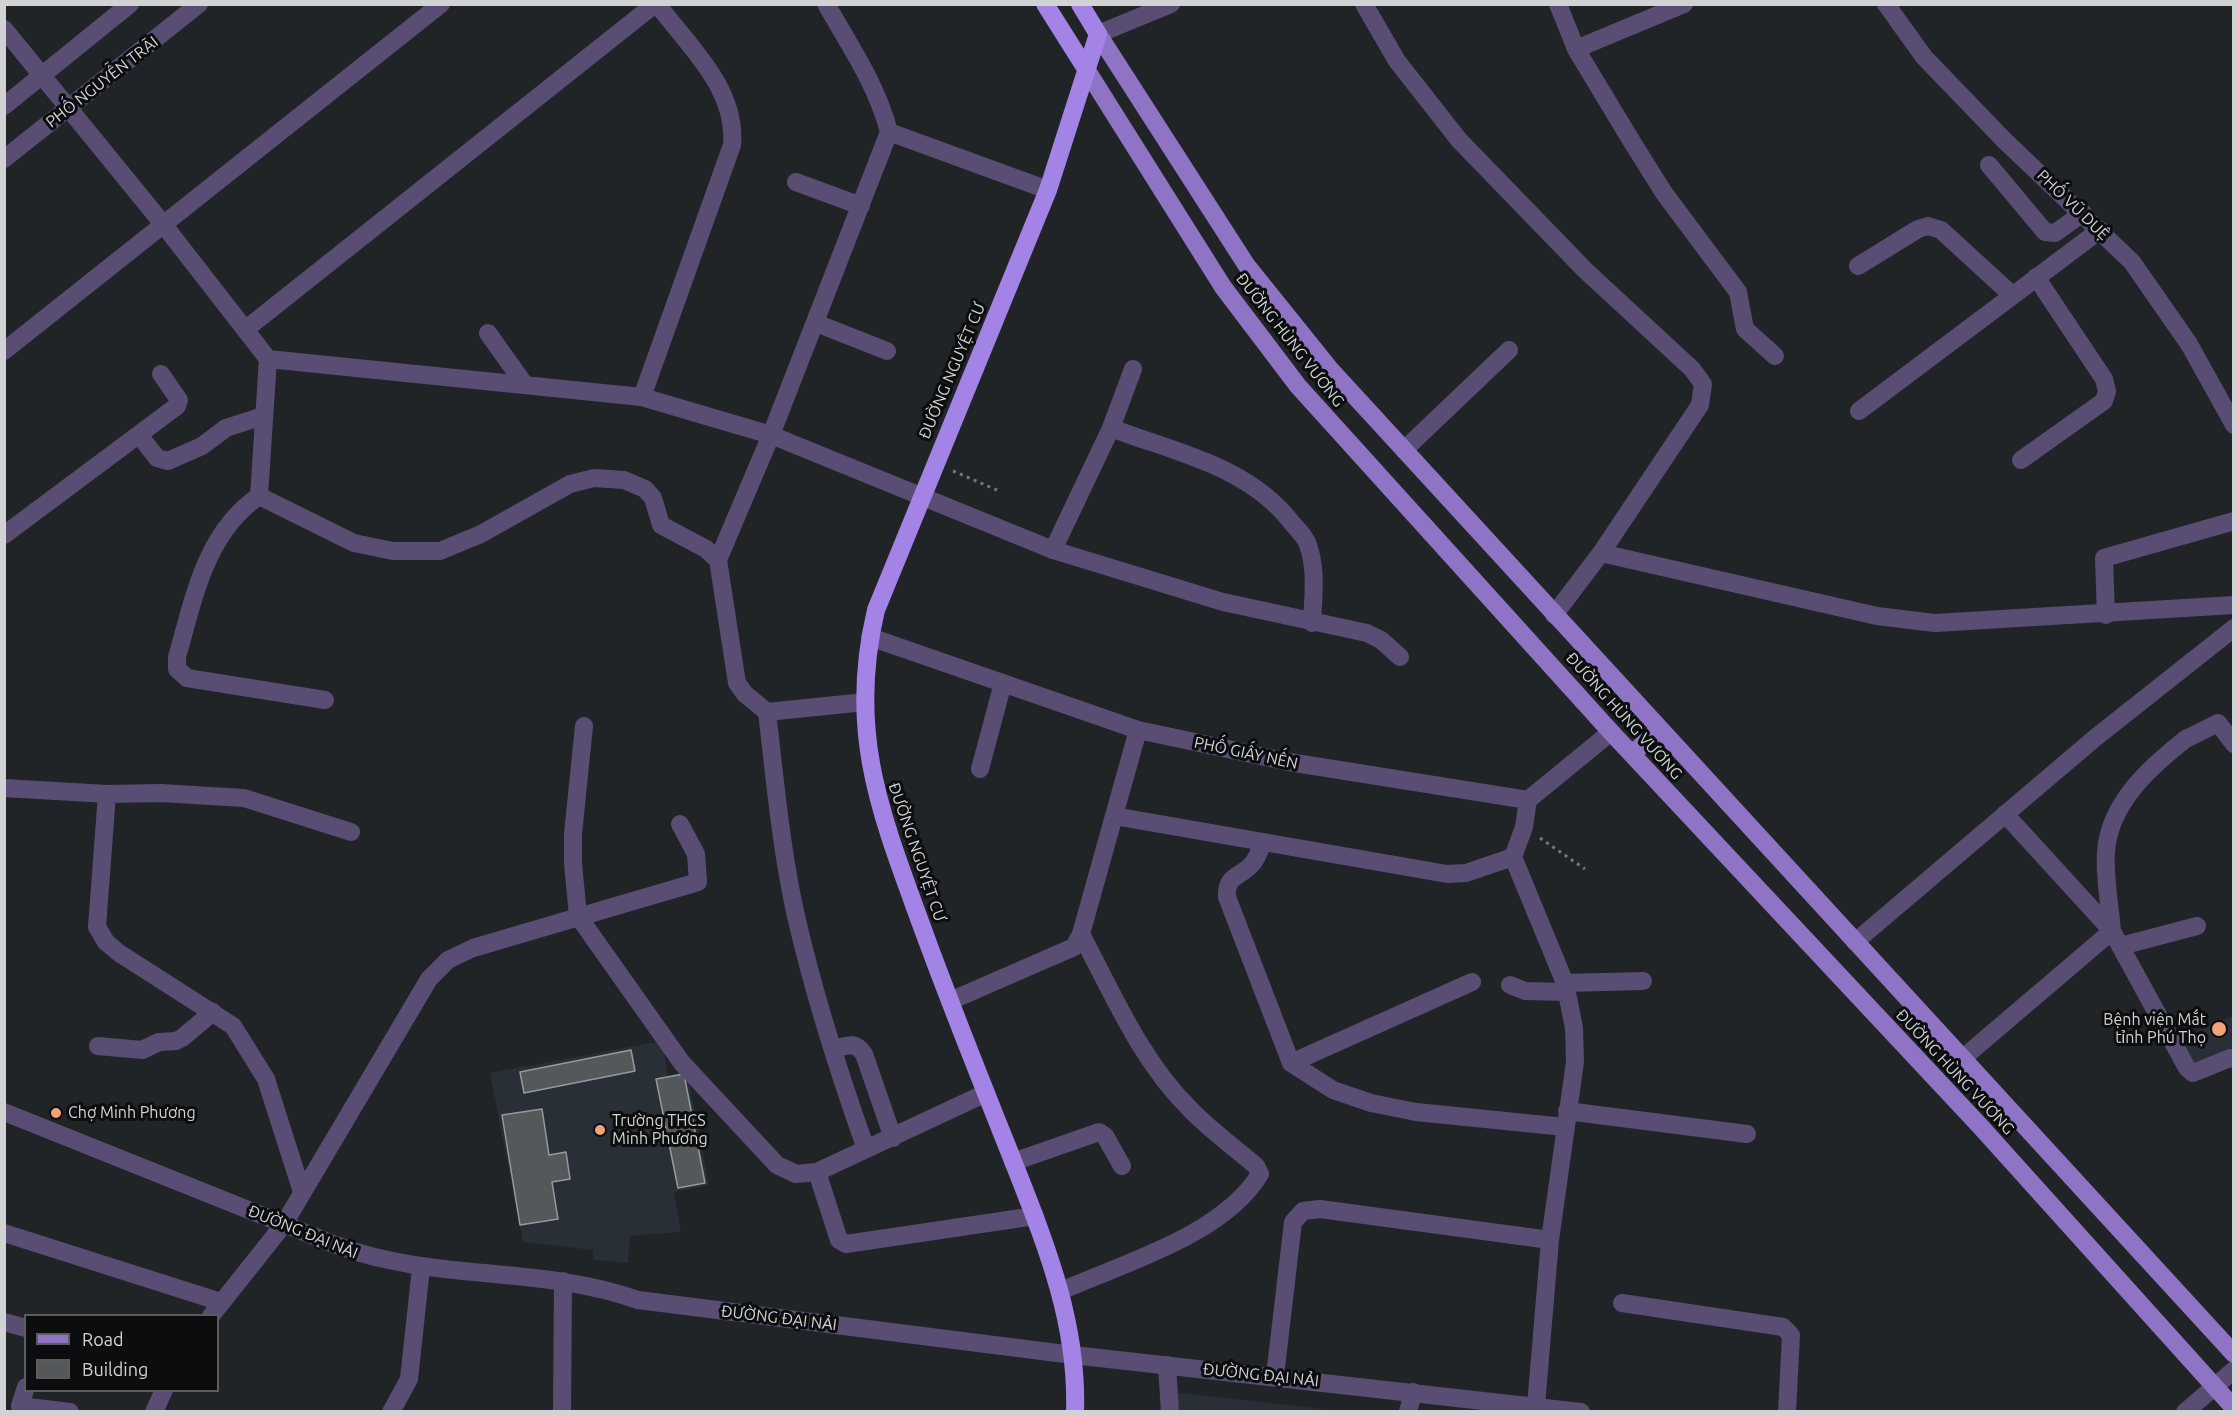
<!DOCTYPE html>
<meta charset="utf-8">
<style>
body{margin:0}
#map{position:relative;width:2238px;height:1416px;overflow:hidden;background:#212427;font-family:Ubuntu,sans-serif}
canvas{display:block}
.frame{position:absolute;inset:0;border:6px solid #d0d2d4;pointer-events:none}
.legend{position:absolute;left:24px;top:1314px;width:195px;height:78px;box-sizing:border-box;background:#0c0d0e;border:2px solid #5a5c5d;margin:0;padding:8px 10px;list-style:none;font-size:18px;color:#d0d2d4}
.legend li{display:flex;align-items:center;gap:12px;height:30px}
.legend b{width:30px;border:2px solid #5a5c5d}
</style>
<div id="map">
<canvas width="2238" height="1416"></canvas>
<div class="frame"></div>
<ul class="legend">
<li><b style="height:8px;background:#8f74c5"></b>Road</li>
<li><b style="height:16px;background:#54585b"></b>Building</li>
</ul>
</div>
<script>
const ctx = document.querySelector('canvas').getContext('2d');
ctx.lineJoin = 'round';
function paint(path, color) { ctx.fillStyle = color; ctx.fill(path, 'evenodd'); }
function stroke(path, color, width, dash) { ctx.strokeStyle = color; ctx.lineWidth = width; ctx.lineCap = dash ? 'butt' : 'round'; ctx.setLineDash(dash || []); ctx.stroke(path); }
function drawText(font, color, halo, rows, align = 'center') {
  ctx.font = font + ' Ubuntu,sans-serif'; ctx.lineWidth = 6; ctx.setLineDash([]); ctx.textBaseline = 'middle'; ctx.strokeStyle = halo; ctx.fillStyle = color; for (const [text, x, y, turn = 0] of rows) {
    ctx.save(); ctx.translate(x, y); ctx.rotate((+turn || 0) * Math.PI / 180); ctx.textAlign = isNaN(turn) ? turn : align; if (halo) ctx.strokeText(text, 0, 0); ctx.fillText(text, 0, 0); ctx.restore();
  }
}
paint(new Path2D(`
 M2233 1016V1055L2192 1063 2174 1041Z
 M662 1041 668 1075 687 1071 709 1185 674 1192 681 1232 630 1236 628 1263 593 1260V1250L523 1242 490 1073Z
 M1163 1391 1339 1411 1160 1412Z`), '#282f36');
const building = new Path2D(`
 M631 1050 635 1071 524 1093 520 1072Z
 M684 1074 705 1183 678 1188 656 1079Z
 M542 1109 549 1155 566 1152 570 1179 552 1182 558 1219 520 1225 502 1115Z`);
paint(building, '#54585b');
stroke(building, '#969a9e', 1.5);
stroke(new Path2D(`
 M953 471 997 490
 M1540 838 1585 869`), '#75787a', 3, [3, 4.5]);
stroke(new Path2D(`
 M826 4C850 46 877 85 889 132L771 435 718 560 737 683 745 694 767 712 865 702
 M1364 4 1397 61 1459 140 1586 271 1692 369 1703 384 1700 405 1601 553 1554 615
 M1558 4 1576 49 1629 137 1664 193 1738 292 1745 329 1775 356
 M1886 4 1924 57 2004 140 2132 262 2189 344 2234 425
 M4 29 163 224 268 359 642 397 771 435 1053 550 1223 602 1367 633 1381 640 1400 657
 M1098 34 1171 4
 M1576 49 1684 4
 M4 106 130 4
 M889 132 1048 190
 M4 159 199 4
 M1989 165 2045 232 2055 233 2083 213
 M796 182 861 206
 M1858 266 1918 229 1928 226 1941 230 2012 295
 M816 323 887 351
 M246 329 655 4
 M488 333 525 385
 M4 351 441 4
 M642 397 732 145C737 89 689 46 657 4
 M1859 411 2100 230
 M1111 428 1133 369
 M139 435 157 458 168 461 202 446 226 428 263 416
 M1404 450 1509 350
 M2021 460 2104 401 2107 391 2104 379 2036 277
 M259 496 354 543 393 551H440L481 534 570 484 594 478 624 480 645 489 653 498 661 525 706 549 718 560
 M259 496C205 533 194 598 177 657V669L187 678 325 700
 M259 496 268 359
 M4 535 177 406 179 400 161 374
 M1053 550 1111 428C1174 452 1249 466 1292 523 1297 529 1306 537 1308 545 1317 570 1313 597 1312 623
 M1601 553 1877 616 1935 623 2234 605
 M2106 615 2104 558 2234 521
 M870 637 1138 730 1289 762 1528 800 1611 732
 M767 712C775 780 781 849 796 916 814 995 839 1073 866 1149
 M584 726 573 834V863L578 916 682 1063 777 1165 796 1174 817 1172 986 1093
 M2184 740 2218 723 2234 744
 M980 769 1003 683
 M4 788 107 794 161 793 244 798 351 832
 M107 794 97 927 106 942 119 953 233 1026 266 1079 302 1192
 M1528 800 1524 827 1513 857 1565 983 1574 1028 1575 1062 1550 1240 1536 1406
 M2005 814 2112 931 2187 1068 2193 1073 2230 1058 2234 1059
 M1114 816 1447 874 1466 873 1513 857
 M1263 842C1260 849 1257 859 1252 864 1240 878 1226 874 1227 897L1291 1063 1333 1090 1371 1103 1416 1112 1565 1127
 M2112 931C2110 905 2104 877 2106 852 2109 803 2151 766 2187 738
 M1855 942 2095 738 2234 628
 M2121 946 2197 926
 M1565 983 1643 981
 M1510 985 1525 991 1567 992
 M950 1001 1074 947 1081 934 1138 730
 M98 1046 142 1050 159 1042 176 1041 182 1038 213 1012
 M834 1049C848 1045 855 1041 864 1054L893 1138
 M1963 1058 2112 931
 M1291 1063 1472 982
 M1567 1111 1747 1134
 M4 1112 336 1245C434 1282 540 1265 638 1300L1073 1355 1581 1412
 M1013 1162 1099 1132 1105 1136 1122 1166
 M817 1172 839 1240 846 1244 1035 1216
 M4 1233 221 1302
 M1061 1291C1124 1263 1223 1235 1260 1174L1256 1166C1234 1147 1210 1130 1190 1109 1141 1061 1113 994 1081 934
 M1622 1303 1783 1327 1791 1335 1787 1412
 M211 1316 284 1224 429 979 448 960 473 948 698 882 696 854 680 824
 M4 1322 26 1328
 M1167 1365 1170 1412
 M1275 1376 1293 1222 1303 1211 1320 1209 1550 1240
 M26 1387 20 1406 70 1412
 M154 1412 164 1390
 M391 1412 409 1379 421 1268
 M562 1412 563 1281
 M1408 1412 1413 1392
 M2185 1412 2234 1370`), '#594d74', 18);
stroke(new Path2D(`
 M1098 34 1247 266 1329 368 2234 1354
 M1086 69 1223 287 1298 386 1611 732 1980 1126 2234 1408
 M1632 754 1659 730`), '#8f74c5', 18);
stroke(new Path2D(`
 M1045 4 1086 69
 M1075 1412C1078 1326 1048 1250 1017 1171 986 1093 954 1014 925 935 883 819 846 736 876 610L1048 190 1098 34 1080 4`), '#a483e6', 18);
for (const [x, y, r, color] of [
 [2219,1029,8,"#efa377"],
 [56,1113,6,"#efa377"],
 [600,1130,6,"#efa377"]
]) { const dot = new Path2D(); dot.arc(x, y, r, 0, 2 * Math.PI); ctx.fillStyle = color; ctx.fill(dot); stroke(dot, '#0c0d0e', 2); }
drawText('16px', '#d0d2d4', '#0c0d0e', [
 ["PHỐ NGUYỄN TRÃI",102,82,-38],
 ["PHỐ VŨ DUỆ",2073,205,44],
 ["ĐƯỜNG HÙNG VƯƠNG",1290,340,52],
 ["ĐƯỜNG NGUYỆT CƯ",952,371,-67],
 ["ĐƯỜNG HÙNG VƯƠNG",1624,716,48],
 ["PHỐ GIẤY NẾN",1246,753,12],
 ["ĐƯỜNG NGUYỆT CƯ",917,852,71],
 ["ĐƯỜNG HÙNG VƯƠNG",1955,1072,47],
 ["ĐƯỜNG ĐẠI NẢI",303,1232,22],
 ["ĐƯỜNG ĐẠI NẢI",779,1318,7],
 ["ĐƯỜNG ĐẠI NẢI",1261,1375,6]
]);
drawText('16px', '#d0d2d4', '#0c0d0e', [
 ["Bệnh viện Mắt",2206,1020,"right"],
 ["tỉnh Phú Thọ",2206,1038,"right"],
 ["Chợ Minh Phương",68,1113],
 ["Trường THCS",612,1121],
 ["Minh Phương",612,1139]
], 'left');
</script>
